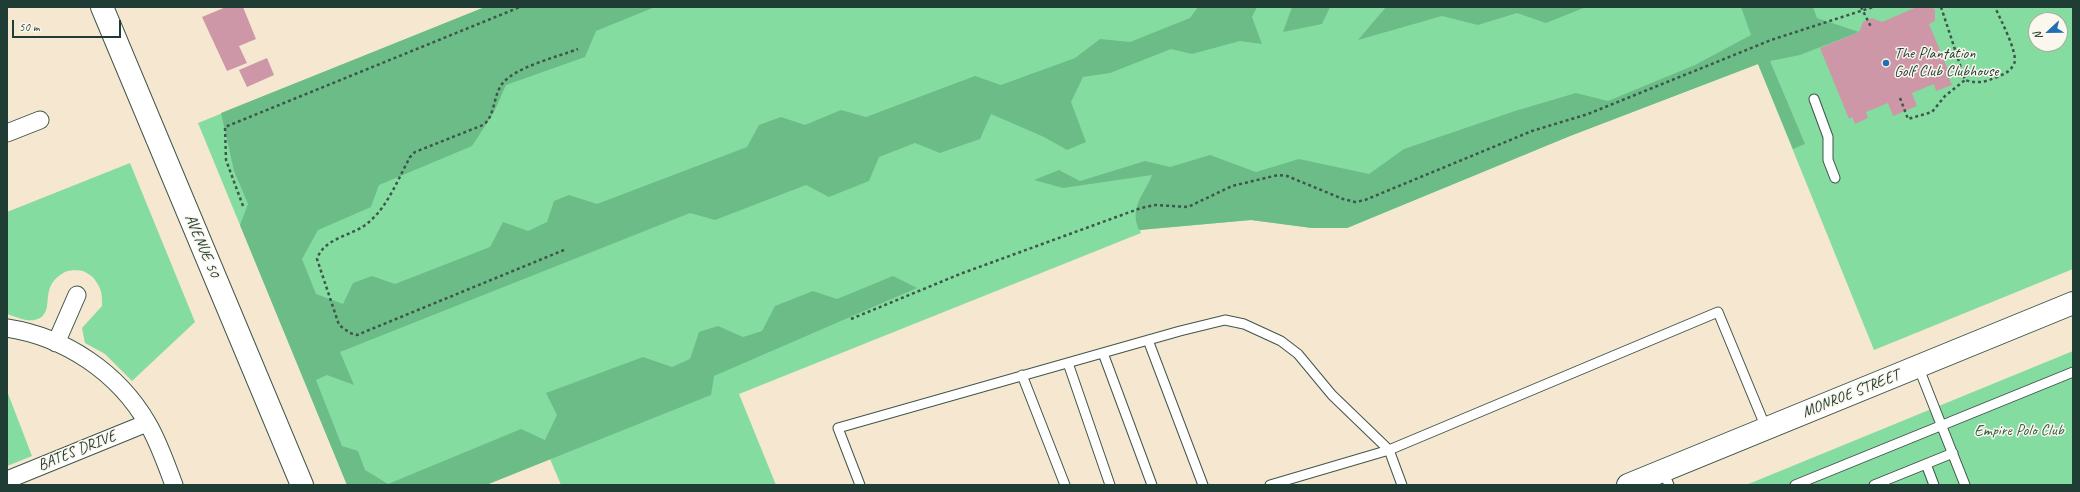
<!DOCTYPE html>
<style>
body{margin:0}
#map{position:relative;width:2080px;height:492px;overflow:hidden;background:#f6e7d0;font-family:Caveat,sans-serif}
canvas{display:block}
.frame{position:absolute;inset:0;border:8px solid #1f3d34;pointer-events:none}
.north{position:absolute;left:2028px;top:12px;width:40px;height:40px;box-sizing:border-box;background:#fbf7ec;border:1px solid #a3ada2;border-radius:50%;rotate:248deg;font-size:11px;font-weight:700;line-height:16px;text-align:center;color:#1f3d34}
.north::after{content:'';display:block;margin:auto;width:14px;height:18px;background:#1f6fb2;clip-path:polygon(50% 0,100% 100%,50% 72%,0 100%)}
.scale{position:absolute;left:12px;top:20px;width:109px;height:18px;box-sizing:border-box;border:2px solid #1f3d34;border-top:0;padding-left:5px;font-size:12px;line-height:14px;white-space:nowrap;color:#1f3d34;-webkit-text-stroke:3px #fbf7ec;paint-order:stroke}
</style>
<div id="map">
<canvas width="2080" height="492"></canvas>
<div class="frame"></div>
<div class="north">N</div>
<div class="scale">50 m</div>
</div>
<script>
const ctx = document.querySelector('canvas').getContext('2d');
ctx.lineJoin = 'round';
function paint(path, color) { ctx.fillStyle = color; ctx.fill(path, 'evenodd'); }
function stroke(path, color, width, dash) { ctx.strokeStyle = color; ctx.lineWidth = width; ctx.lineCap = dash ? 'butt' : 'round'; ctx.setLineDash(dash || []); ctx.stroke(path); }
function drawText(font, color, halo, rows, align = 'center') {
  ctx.font = font + ' Caveat,sans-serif'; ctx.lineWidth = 3; ctx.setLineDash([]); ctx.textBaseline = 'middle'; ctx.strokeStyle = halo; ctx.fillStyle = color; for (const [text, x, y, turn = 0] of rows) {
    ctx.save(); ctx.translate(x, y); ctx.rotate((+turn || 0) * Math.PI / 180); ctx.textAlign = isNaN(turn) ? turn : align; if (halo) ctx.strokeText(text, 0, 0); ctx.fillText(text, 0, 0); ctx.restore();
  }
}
paint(new Path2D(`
 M485 7H2073V269L1874 350 1758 64 1570 136 1347 228H1312L1251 220 1140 230 1141 233 739 394 776 485H561L550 459 486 485H347L198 123ZM2036 20H2060V44H2036Z
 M130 163 195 322 132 381 105 354 85 343 82 328 102 306C102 293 102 290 95 280 93 276 87 273 83 271 78 270 69 270 65 272 38 286 55 309 40 318 29 324 18 317 7 314V212Z
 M2073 351V485H1746Z
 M7 391 32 456 7 466Z`), '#85dca1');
paint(new Path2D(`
 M485 7H655L596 31 585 57 506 85 494 112 472 146 379 185 371 207 318 230 302 259 316 294 343 304 353 283 372 276 395 284 490 247 503 222 528 231 547 222 554 201 569 195 597 204 747 147 759 125 781 117 805 125 841 110 866 117 975 76 1001 85 1075 58 1100 39 1130 42 1190 18 1198 7H1257L1252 17 1262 44 1240 41 1192 54 1171 49 1110 73 1083 77 1071 102 1086 142 1067 150 1044 137 991 114 980 139 940 153 915 143 879 157 869 181 829 197 806 185 715 220 690 213 340 352 354 385 327 375 316 380 342 446 358 451 365 470 388 484 521 429 545 440 557 415 546 393 643 357 672 367 690 359 699 332 718 326 743 337 762 331 775 306 813 291 837 299 893 276 917 288 714 376 711 395 486 485H347L240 225 248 204 234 171 221 113Z
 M1292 7H1330L1322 24 1283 32Z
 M1386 7H1586L1546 23 1517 13 1478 25 1442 16 1358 40Z
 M1741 7H1813L1817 18 1859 32 1800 55 1770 61 1805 144 1793 149 1758 64 1570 136 1347 228H1312L1251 220 1139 230C1129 207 1144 195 1152 175L1063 188 1034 180 1059 170 1080 181 1145 161 1170 167 1210 155 1256 172 1299 159 1369 174 1404 149 1515 111 1576 93 1608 101 1695 65 1751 35Z`), '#6cbc87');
paint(new Path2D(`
 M226 7H243L256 39 239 46 247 63 227 71 202 17Z
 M1917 7H1932L1935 10V21L1929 24 1951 77 1949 78 1952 85 1936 91 1934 84 1912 93 1917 106 1893 116 1888 103 1866 112 1868 118 1855 124 1852 117 1849 119 1820 48 1859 32 1863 22 1872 18 1882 22Z
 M267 58 274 75 247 87 239 70Z`), '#cd97a8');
const lane = new Path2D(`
 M1814 99 1828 137V160L1835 178
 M1148 340 1203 485
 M1103 353 1152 485
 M1068 363 1110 485
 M1918 366 1965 485
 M1022 375 1065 485
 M1926 464 1934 485
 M1663 471 1669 485
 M860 485 838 428 1180 331 1225 320 1244 324 1281 341 1298 354 1332 395 1389 450 1718 312 1766 428
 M1270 485 1389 450 1402 485
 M1795 485 2073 372
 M1874 485 1953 453`);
const street = new Path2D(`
 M7 133 40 120
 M7 328C65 337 118 372 148 424 159 443 166 464 174 485
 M56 343 77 295
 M7 480 147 423`);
const secondary = new Path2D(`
 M102 7 302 485
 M1628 485 2073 303`);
stroke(lane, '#3f564b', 11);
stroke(street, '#3f564b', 19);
stroke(secondary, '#3f564b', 24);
stroke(new Path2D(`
 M1861 7 1871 27
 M1941 7 1965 80C1978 84 1985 82 1997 77 2004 74 2010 72 2014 64 2019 54 2000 19 1995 7
 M1900 98 1908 119 1932 112 1945 96 1965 80
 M243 206 226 160 225 127 520 7
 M564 250 357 335 350 333 339 325 317 259C324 237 354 236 369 222 388 206 398 179 410 157L415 152 483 125C495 117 493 96 502 84 515 67 557 57 578 49
 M851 319 960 274 1141 208 1155 205 1188 207 1232 186 1278 175 1287 176 1343 199 1355 202 1365 200 1532 131 1588 114 1771 40 1873 7`), '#3f564b', 2.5, [3, 3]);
stroke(lane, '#fff', 9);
stroke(street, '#fff', 17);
stroke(secondary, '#fff', 22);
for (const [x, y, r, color] of [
 [1886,63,4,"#1f6fb2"]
]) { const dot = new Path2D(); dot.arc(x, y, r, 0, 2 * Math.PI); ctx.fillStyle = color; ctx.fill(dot); stroke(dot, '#fbf7ec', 1.5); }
drawText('16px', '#1f3d34', '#fbf7ec', [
 ["The Plantation",1894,54],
 ["Golf Club Clubhouse",1894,72]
], 'left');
drawText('16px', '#1f3d34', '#fbf7ec', [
 ["AVENUE 50",202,246,67],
 ["MONROE STREET",1851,394,-22],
 ["BATES DRIVE",77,451,-22]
]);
drawText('16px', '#335d4a', '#fbf7ec', [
 ["Empire Polo Club",2019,431]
]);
</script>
